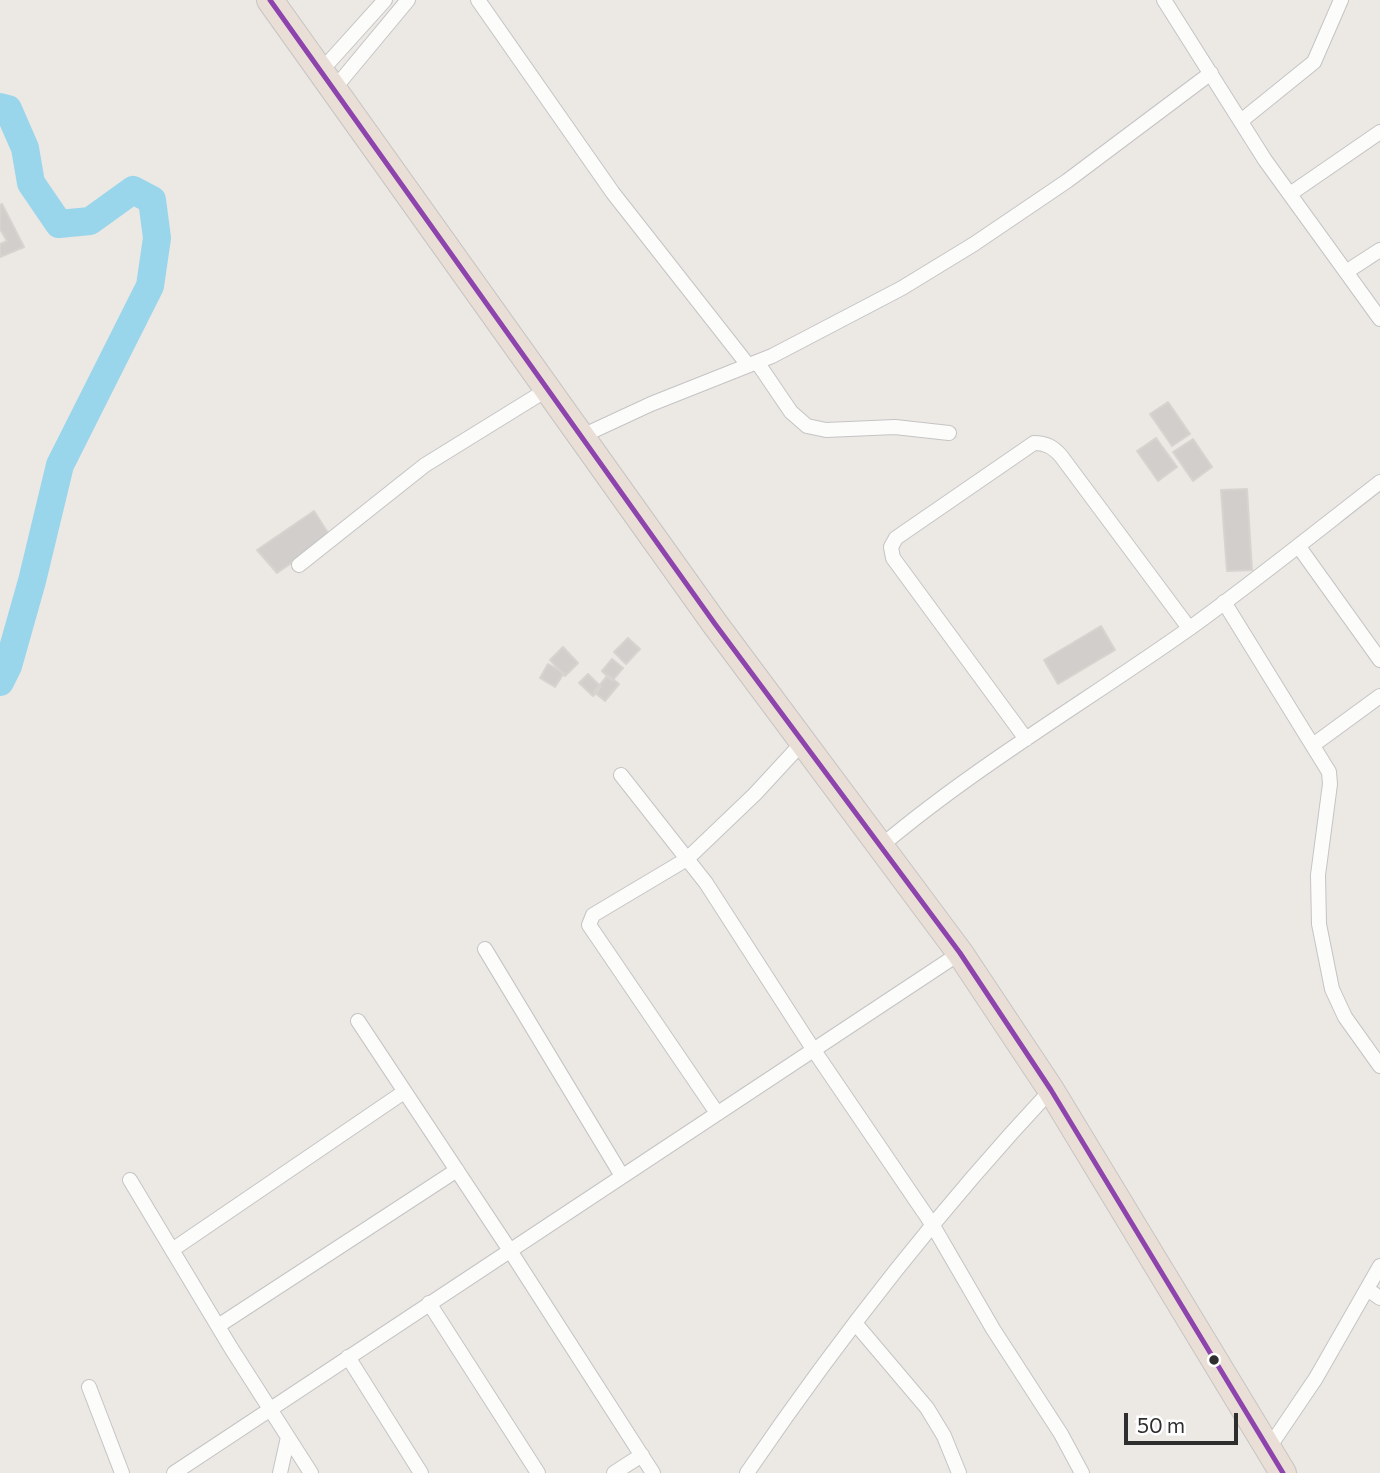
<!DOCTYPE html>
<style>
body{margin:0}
#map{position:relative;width:1380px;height:1473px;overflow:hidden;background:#ece8e4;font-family:Commissioner,sans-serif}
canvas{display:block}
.scale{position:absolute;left:1124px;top:1413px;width:114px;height:32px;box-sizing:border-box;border:4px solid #2e2e2e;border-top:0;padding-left:9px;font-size:21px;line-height:24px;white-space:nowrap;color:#2e2e2e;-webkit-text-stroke:5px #fff;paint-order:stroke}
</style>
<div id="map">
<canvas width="1380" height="1473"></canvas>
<div class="scale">50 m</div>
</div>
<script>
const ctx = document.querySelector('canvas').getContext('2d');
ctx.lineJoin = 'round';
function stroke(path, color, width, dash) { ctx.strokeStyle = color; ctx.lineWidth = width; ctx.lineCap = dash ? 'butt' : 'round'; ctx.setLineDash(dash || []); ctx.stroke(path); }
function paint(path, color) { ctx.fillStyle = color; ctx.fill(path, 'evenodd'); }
stroke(new Path2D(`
 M0 107 8 109 25 148 31 183 59 224 90 221 133 190 152 200 157 238 150 286 60 465 32 581 8 666 0 682`), '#99d6ec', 28);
const building = new Path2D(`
 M2 204 24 247 0 257V244L7 241 0 229V205Z
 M1168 402 1190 434 1172 446 1150 414Z
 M1156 438 1177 467 1158 481 1137 451Z
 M1193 439 1212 467 1193 481 1173 452Z
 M1247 489 1252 570 1227 571 1221 490Z
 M314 511 330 536 277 573 257 550Z
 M1101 626 1115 650 1058 684 1044 660Z
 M628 638 640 649 626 664 614 652Z
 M563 647 578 663 565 676 550 660Z
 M612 659 623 668 612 681 602 671Z
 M548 664 564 673 555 687 540 678Z
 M588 674 601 687 593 696 579 683Z
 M608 675 619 684 605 701 594 692Z`);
paint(building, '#d1cecb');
stroke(building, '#d7d4d0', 2);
const street = new Path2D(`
 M478 0 613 193 748 365
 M1164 0 1265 160 1380 319
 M321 71 385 0
 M334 89 408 0
 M1241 121 1314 62 1341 0
 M1290 194 1380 132
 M1346 272 1380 250
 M757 362 791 412 807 426 826 430 895 427 949 433
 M582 436 651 404 772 356 902 288 974 244 1067 181 1211 73
 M1299 547 1380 660
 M299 565 425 465 548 389
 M1224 602 1329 772 1330 784 1318 875 1319 924 1332 989 1345 1017 1380 1066
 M1026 739 893 558 891 547 896 538 1034 443C1046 443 1053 447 1061 456L1189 628
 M1313 745 1380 696
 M621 775 706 883 813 1049 932 1224 993 1329 1061 1434 1082 1473
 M881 846C977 765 1087 701 1190 628 1255 581 1317 531 1380 482
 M485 949 622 1176
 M358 1021 509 1249 653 1473
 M717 1113 589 925 593 915 687 859 755 794 803 742
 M130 1180 231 1348 311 1473
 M172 1250 404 1092
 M1367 1289 1380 1298
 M429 1303 538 1473
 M855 1323 927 1408 944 1436 959 1473
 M218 1326 457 1170
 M348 1357 421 1473
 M89 1387 122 1473
 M1268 1449 1316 1378 1380 1266
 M174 1473 960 953
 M280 1473 288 1437
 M614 1473 642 1455
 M747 1473C839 1338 939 1210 1051 1090`);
const highway = new Path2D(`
 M270 0 715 624 960 953 1051 1090 1283 1473`);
stroke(street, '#c5c4c5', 16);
stroke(highway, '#c6c5c4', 28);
stroke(street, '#fcfcfb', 14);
stroke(highway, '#eadfd6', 26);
stroke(new Path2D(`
 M270 0 715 624 960 953 1051 1090 1283 1473`), '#8e44ad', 5);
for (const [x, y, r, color] of [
 [1214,1360,6,"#2e2e2e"]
]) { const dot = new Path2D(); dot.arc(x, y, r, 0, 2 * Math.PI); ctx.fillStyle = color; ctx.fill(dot); stroke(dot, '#fff', 2.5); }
</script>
